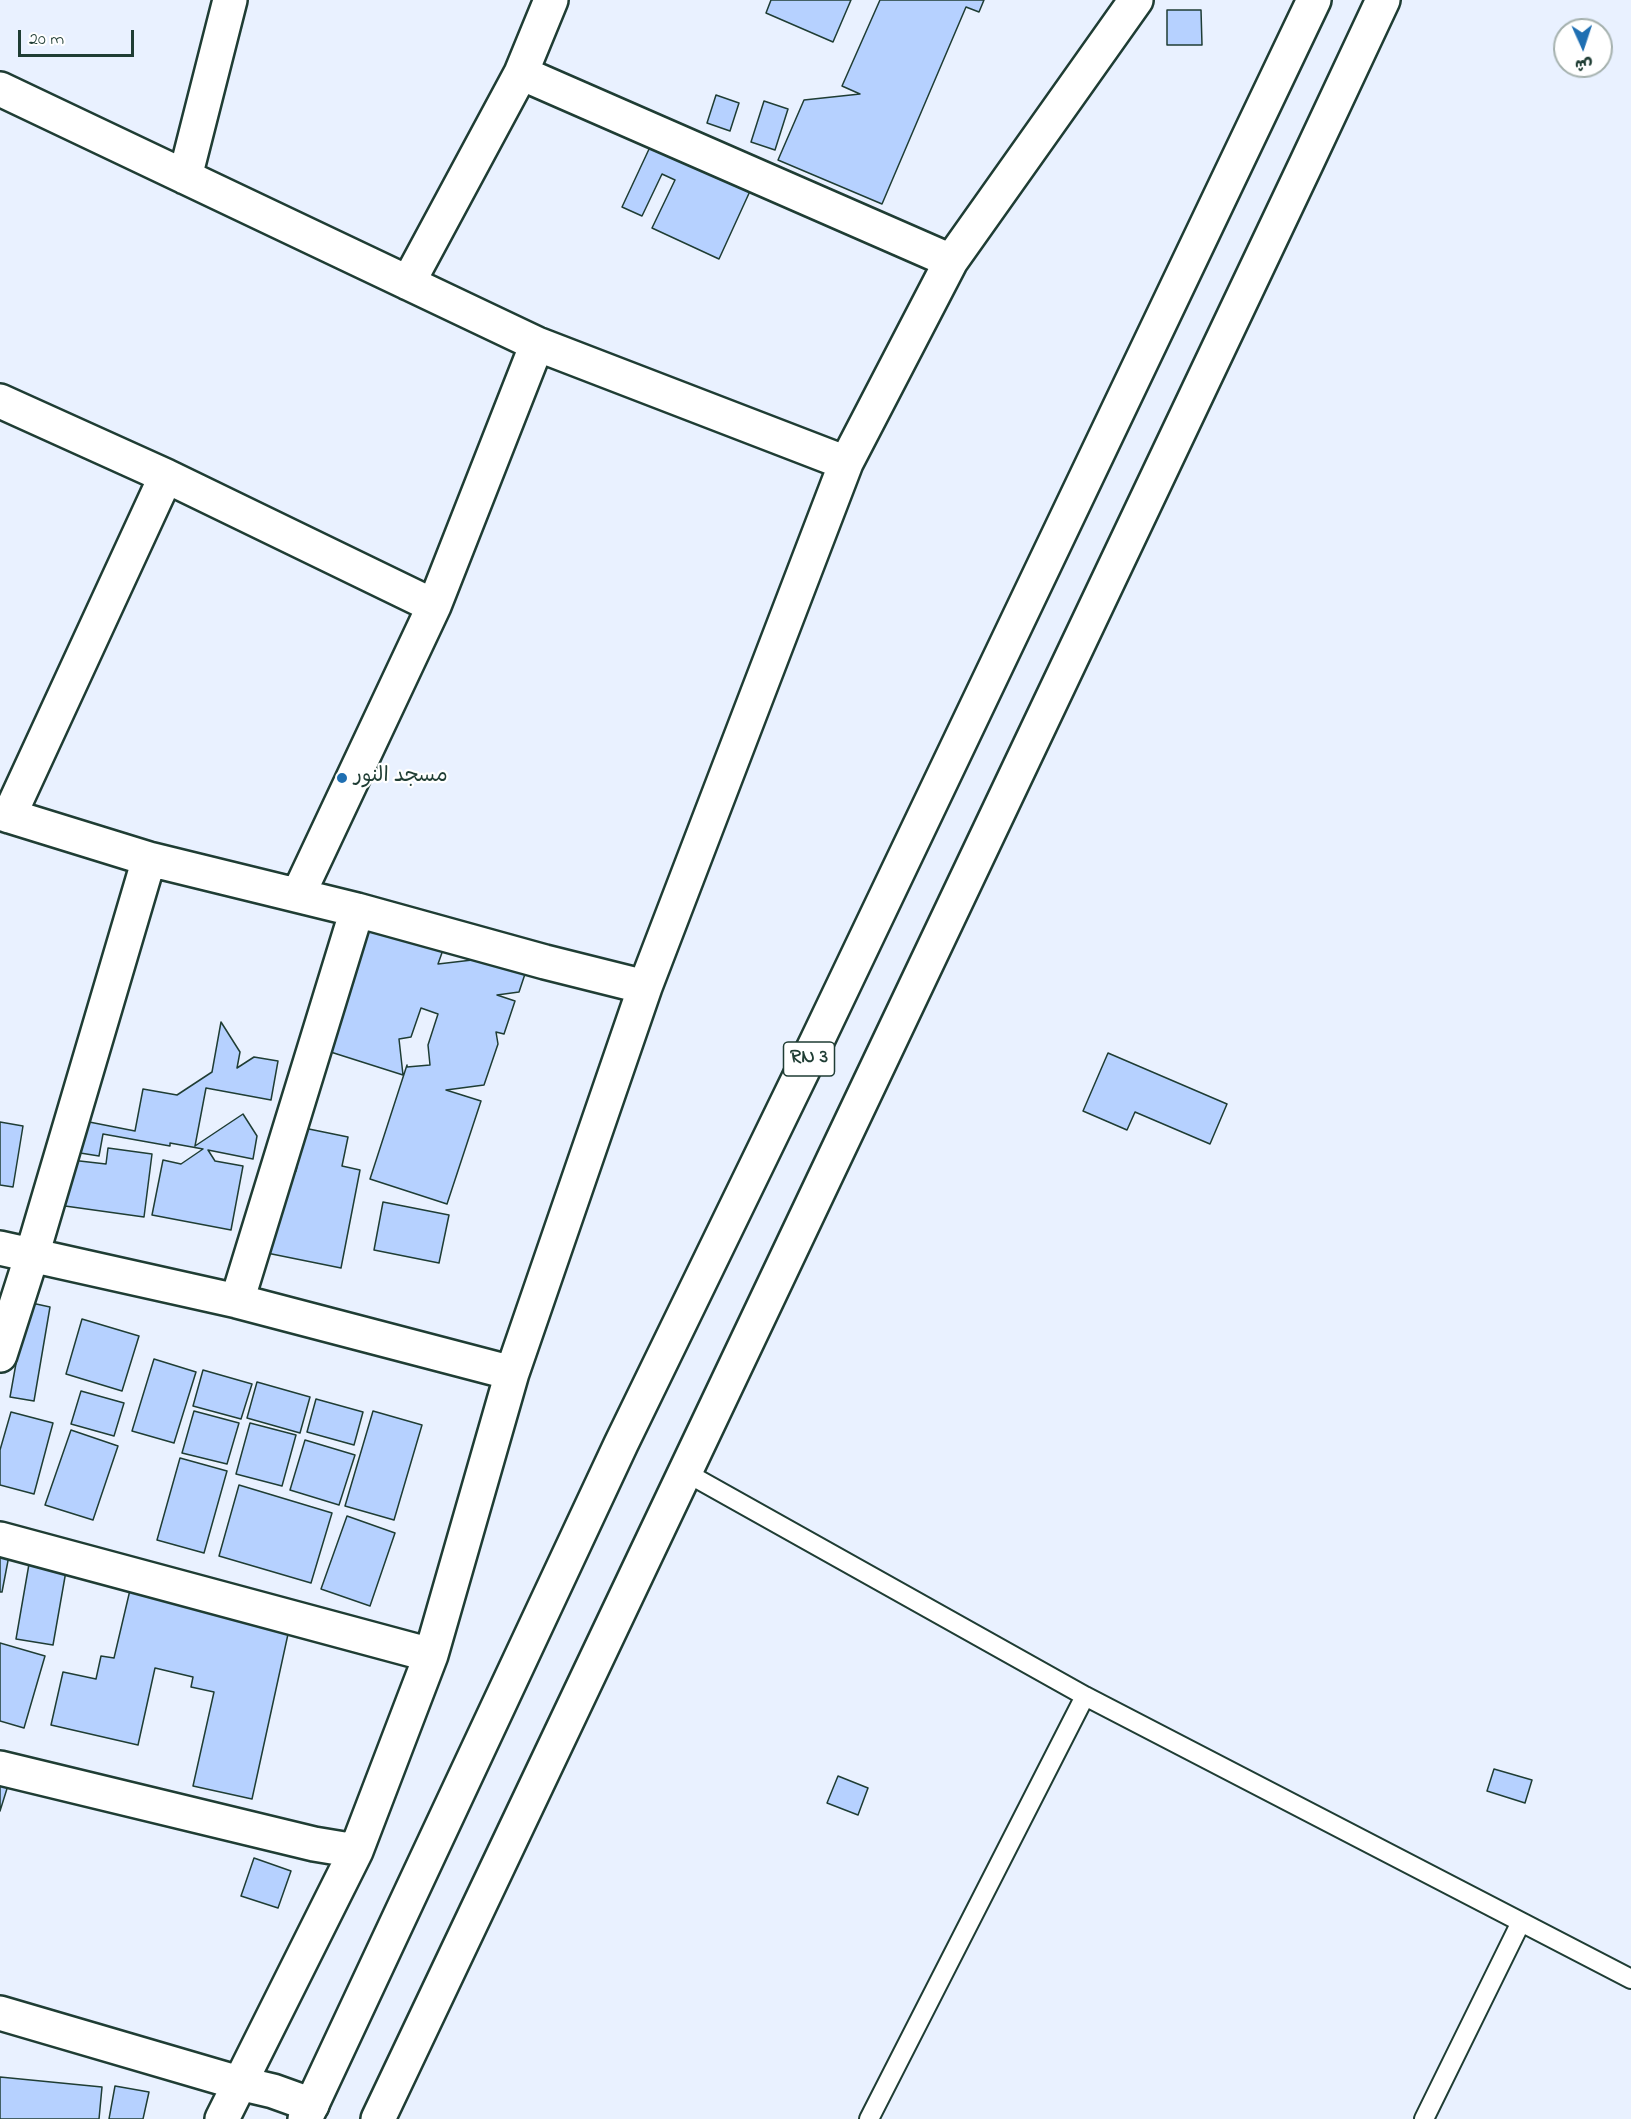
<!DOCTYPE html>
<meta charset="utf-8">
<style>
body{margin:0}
#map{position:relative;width:1631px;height:2119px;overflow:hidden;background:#e9f1ff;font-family:"Indie Flower","Playpen Sans Arabic",sans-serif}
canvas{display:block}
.north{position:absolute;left:1553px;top:18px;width:60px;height:60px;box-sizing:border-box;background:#fff;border:2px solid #a5b1ae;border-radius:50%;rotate:177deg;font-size:16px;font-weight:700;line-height:24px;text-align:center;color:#1f3d34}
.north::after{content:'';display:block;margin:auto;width:21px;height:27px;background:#1f6fb2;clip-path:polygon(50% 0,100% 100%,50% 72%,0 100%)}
.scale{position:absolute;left:18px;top:30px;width:116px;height:27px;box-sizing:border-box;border:3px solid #1f3d34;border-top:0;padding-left:8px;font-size:18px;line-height:21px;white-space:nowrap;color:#1f3d34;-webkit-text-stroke:4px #fff;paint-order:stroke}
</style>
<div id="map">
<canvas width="1631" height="2119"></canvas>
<div class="north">ش</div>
<div class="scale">20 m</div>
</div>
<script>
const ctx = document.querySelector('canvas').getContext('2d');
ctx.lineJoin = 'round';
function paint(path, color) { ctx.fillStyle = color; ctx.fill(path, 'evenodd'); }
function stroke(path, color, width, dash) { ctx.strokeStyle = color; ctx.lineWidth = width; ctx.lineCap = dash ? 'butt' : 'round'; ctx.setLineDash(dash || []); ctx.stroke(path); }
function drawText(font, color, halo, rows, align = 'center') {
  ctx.font = font + ' "Indie Flower","Playpen Sans Arabic",sans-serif'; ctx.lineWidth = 4.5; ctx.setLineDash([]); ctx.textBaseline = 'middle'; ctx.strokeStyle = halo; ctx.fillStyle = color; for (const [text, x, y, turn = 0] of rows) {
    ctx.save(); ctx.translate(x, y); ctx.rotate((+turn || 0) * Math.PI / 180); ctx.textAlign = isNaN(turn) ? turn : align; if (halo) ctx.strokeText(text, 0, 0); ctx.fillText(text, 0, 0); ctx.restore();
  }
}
const building = new Path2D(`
 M771 0H851L833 42 766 13Z
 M880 0H984L979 12 966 7 882 204 778 160 804 100 860 94 842 86Z
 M1167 10H1201L1202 45H1167Z
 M716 95 739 103 730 131 707 123Z
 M764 101 788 109 775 150 751 142Z
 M657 132 756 178 719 259 652 228 675 180 662 174 642 216 622 207Z
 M367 922 444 947 438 964 532 953 519 992 497 995 515 1001 504 1034 496 1032 498 1044 484 1085 446 1090 481 1101 447 1204 370 1179 407 1065V1067L430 1065 428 1045 438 1014 421 1008 411 1037 399 1039 403 1075 318 1048Z
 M221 1022 240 1052 237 1068 254 1057 278 1061 271 1100 206 1088 195 1146 243 1114 257 1136 253 1159 208 1150 215 1161 243 1166 231 1230 152 1215 163 1160 181 1164 203 1149 170 1143V1146L103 1134 99 1156 74 1152V1119L135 1131 143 1089 177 1095 212 1072Z
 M1108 1053 1227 1104 1210 1144 1135 1112 1127 1130 1083 1111Z
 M0 1122 23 1126 13 1187 0 1185Z
 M304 1128 348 1137 342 1166 360 1170 341 1268 252 1250 268 1165 296 1171Z
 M108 1148 152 1154 144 1217 65 1206 71 1160 106 1164Z
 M383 1202 449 1215 439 1263 374 1250Z
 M27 1302 50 1307 34 1401 10 1397Z
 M82 1319 139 1336 122 1391 66 1374Z
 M154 1359 196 1372 174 1443 132 1431Z
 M203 1370 252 1384 241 1419 193 1406Z
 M257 1382 310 1397 300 1433 247 1418Z
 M81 1391 124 1403 114 1436 71 1424Z
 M316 1399 363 1412 354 1445 307 1432Z
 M194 1411 239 1423 227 1464 182 1453Z
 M373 1411 422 1425 394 1520 345 1506Z
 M11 1412 53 1423 34 1494 0 1485V1450Z
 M250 1423 296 1435 282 1486 236 1474Z
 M71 1430 118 1446 93 1520 45 1505Z
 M305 1440 355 1455 339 1505 290 1490Z
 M180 1458 227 1471 204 1553 157 1540Z
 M239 1485 332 1513 311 1583 219 1556Z
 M347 1516 395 1533 370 1606 321 1589Z
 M0 1543 11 1545 2 1592H0Z
 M29 1564 66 1571 53 1645 16 1639Z
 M130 1590 290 1625 252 1799 193 1786 214 1692 191 1687 193 1677 155 1668 138 1745 51 1725 63 1672 96 1679 101 1656 114 1658Z
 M0 1643 45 1656 24 1728 0 1721Z
 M1494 1769 1532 1780 1525 1803 1487 1791Z
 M0 1776 10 1779 0 1811Z
 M838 1776 868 1788 858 1815 827 1803Z
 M254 1858 291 1871 278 1908 241 1896Z
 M0 2077 102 2087 99 2119H0Z
 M115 2086 149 2092 143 2119H109Z`);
paint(building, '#b6d1ff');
stroke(building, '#1f3d34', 1.5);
const lane = new Path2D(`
 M685 1472 1085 1696 1631 1979
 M869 2119 1085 1696
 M1424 2119 1521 1922`);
const street = new Path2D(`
 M521 73 951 261
 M0 89 537 344 846 463
 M185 177 230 0
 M408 283 521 73 551 0
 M0 401 166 476 434 606
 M0 813 149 859 357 910 545 962 645 987
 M9 816 166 476
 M298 895 434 606 537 344
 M0 1248 237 1301 512 1373
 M237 1301 357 910
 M0 1355 32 1255 149 859
 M0 1539 431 1655
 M0 1768 314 1844 356 1851
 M222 2119 356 1851 431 1655 512 1373 645 987 846 463 951 261 1136 0`);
const secondary = new Path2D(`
 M0 2013 239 2083 273 2091 312 2105`);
const highway = new Path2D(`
 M305 2119 621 1444 817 1041 1314 0
 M378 2119 1307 162 1383 0`);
stroke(lane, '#1f3d34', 22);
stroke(street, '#1f3d34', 38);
stroke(secondary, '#1f3d34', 38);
stroke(highway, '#1f3d34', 38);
stroke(lane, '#fff', 18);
stroke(street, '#fff', 33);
stroke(secondary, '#fff', 33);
stroke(highway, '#fff', 33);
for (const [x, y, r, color] of [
 [342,778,6,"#1f6fb2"]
]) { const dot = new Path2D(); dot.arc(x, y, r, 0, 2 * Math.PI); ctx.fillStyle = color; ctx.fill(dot); stroke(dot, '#fff', 2); }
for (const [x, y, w] of [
 [809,1059,51]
]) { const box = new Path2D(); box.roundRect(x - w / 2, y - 17, w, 34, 4.5); ctx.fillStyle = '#fff'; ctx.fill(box); stroke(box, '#1f3d34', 1.5); }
drawText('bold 20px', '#1f3d34', null, [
 ["RN 3",809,1059]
]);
drawText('21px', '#1f3d34', '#fff', [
 ["مسجد النور",354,778]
], 'left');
</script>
